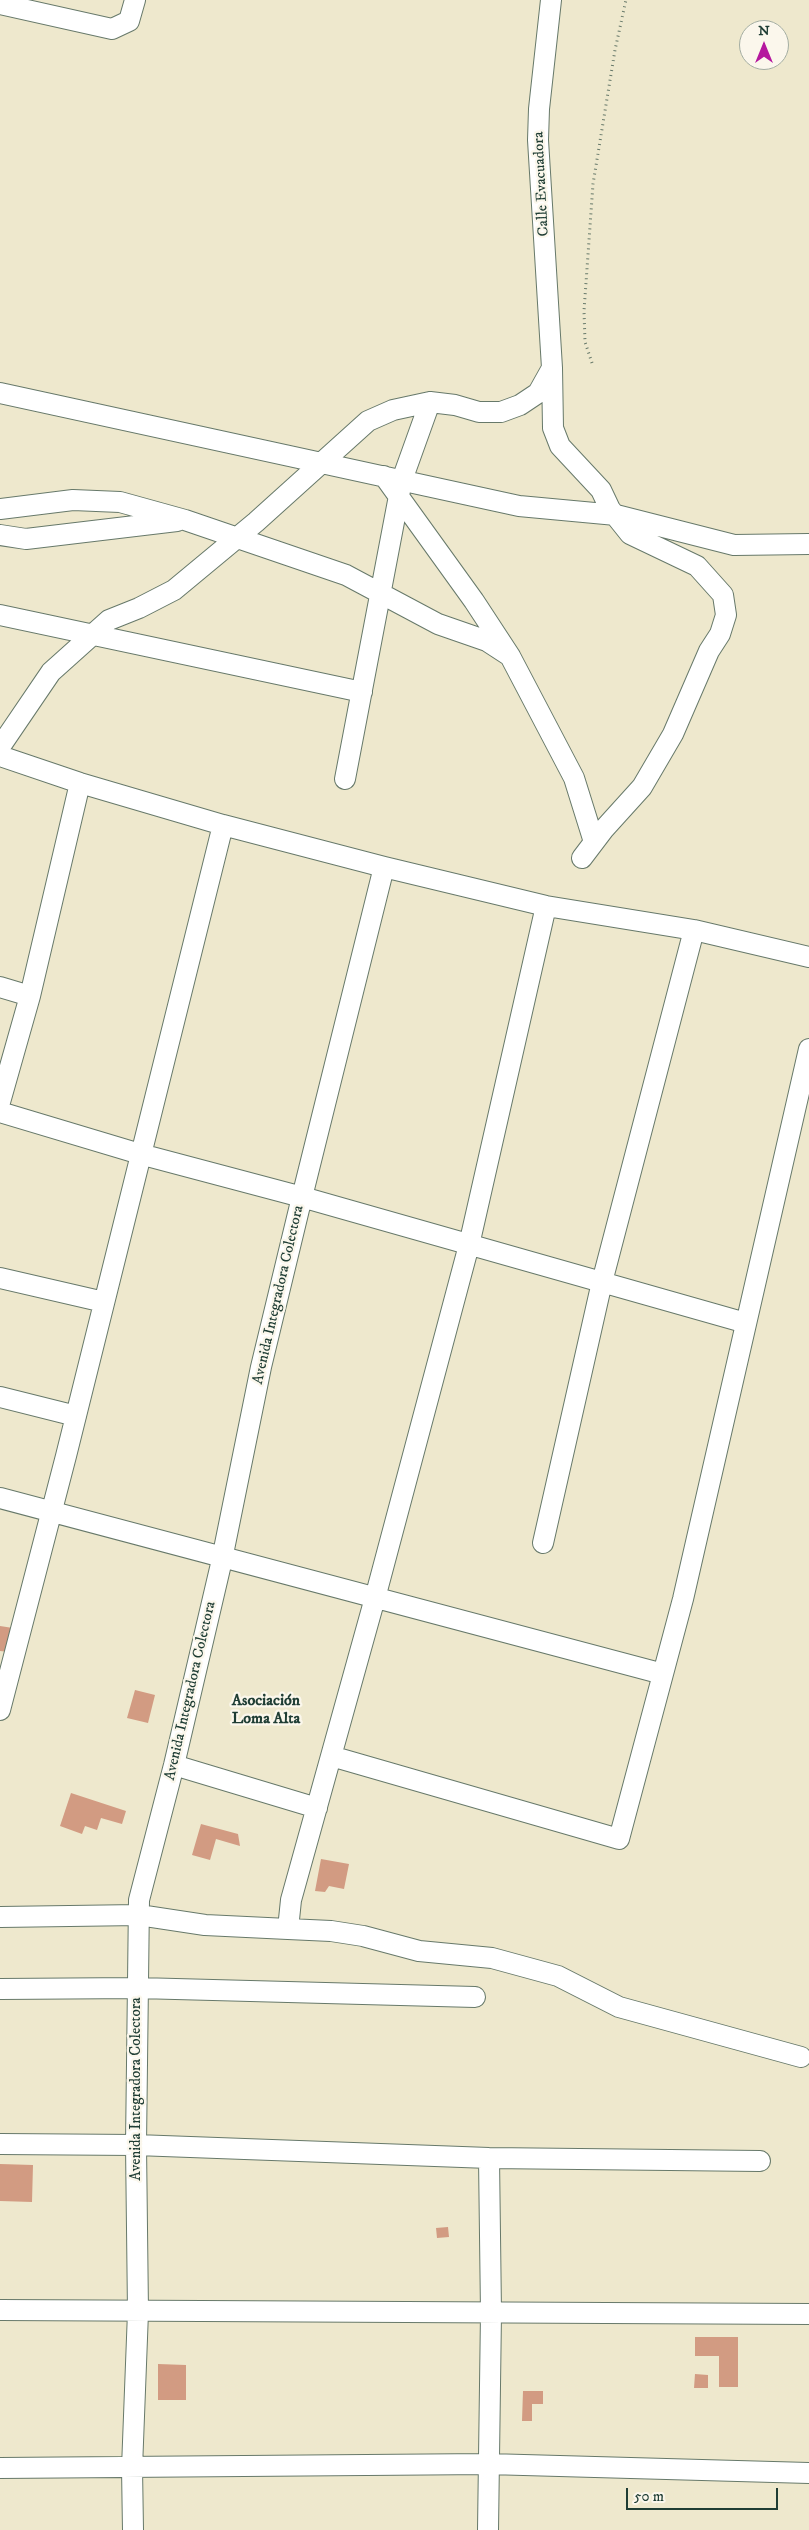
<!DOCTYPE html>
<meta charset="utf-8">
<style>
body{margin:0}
#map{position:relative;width:809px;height:2530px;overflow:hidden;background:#eee8cd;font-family:"IM FELL DW Pica",serif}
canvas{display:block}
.north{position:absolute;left:739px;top:20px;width:50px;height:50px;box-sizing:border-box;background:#fbf7ec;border:1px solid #a3ada2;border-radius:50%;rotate:0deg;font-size:14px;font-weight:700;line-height:20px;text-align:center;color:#1f3d34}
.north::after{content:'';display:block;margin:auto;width:18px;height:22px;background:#b5179e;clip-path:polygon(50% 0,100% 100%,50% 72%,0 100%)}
.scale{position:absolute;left:626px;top:2488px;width:152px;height:22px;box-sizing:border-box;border:2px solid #1f3d34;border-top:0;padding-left:6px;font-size:15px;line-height:18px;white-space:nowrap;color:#1f3d34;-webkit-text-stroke:4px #fbf7ec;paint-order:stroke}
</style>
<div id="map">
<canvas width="809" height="2530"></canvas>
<div class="north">N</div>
<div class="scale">50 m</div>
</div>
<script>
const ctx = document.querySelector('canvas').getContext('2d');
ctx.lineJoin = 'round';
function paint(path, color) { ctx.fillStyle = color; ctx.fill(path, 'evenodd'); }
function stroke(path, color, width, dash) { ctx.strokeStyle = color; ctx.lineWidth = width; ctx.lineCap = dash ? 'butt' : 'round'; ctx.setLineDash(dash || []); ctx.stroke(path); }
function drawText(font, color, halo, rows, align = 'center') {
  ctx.font = font + ' "IM FELL DW Pica",serif'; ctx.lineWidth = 4.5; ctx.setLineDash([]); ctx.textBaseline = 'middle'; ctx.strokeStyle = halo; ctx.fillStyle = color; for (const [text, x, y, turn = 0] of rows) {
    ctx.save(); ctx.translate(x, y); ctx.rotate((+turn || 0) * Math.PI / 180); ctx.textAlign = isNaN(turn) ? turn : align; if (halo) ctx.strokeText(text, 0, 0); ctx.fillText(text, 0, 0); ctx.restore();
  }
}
paint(new Path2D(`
 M0 1626 13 1628 9 1652 0 1651Z
 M135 1690 155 1695 148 1723 127 1718Z
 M71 1793 126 1811 122 1824 101 1818 97 1830 85 1826 82 1834 60 1826Z
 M201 1824 238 1834 240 1846 216 1839 210 1860 192 1855Z
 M321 1859 349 1864 344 1889 329 1886 325 1892 315 1891Z
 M0 2164 33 2165 32 2202 0 2201Z
 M448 2227 449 2237 437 2238 436 2228Z
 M695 2337H738V2387H719V2356H695Z
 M158 2364 186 2365V2400H158Z
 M695 2374 708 2375V2388H694Z
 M523 2391H543V2404H532V2421H522Z`), '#d29b82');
const minor = new Path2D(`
 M551 0 539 109 538 140 552 368 553 428 560 446 601 490 610 509 630 534 697 566 723 595 726 615 720 634 709 651 673 734 642 787 604 829 582 858
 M0 4 112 29 129 21 135 0
 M0 393 519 506 616 515 734 545 809 544
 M384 476 474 601 510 656 574 778 594 842
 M0 509 73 500 120 502 185 520 346 575 438 624 487 641 510 656
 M0 535 26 539 177 521
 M0 615 362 692
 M0 747 51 672 109 620 139 608 174 590 256 522 368 421 393 410 430 402 455 405 479 412H501L520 405 538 393 552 368
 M0 756 80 783 223 825 384 867 546 906 694 930 809 957
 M345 779 402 480 430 402
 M0 987 30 996
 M0 1102 30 996 80 783
 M0 1112 140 1154 302 1197 746 1323
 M0 1278 104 1302
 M0 1397 76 1416
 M0 1498 663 1674
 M543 1543 602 1282 694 930
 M0 1710 66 1456 223 825
 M331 1756 619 1839 683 1599 809 1049
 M174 1765 317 1808
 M0 1917 139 1915 205 1925 288 1929 291 1900 375 1598 469 1245 546 906
 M288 1929 331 1931 363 1936 419 1951 492 1958 558 1976 619 2007 801 2057
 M0 1989 138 1988 475 1997
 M0 2144 136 2145 489 2158 760 2161
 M0 2310 809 2314
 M0 2468 488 2464 809 2473
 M133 2530 132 2468 138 2312 136 2145 139 1900 174 1765 221 1564 261 1367 302 1197 384 867
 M488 2530 491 2313 489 2158`);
stroke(minor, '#67796a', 22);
stroke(new Path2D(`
 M592 363 585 342 584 311 593 184 615 50 626 0`), '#67796a', 3, [1, 4]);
stroke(minor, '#fff', 20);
drawText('15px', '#1f3d34', '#fbf7ec', [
 ["Calle Evacuadora",542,184,-93],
 ["Avenida Integradora Colectora",279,1295,-77],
 ["Avenida Integradora Colectora",191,1691,-77],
 ["Avenida Integradora Colectora",137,2089,-90]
]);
drawText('bold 16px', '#1f3d34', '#fbf7ec', [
 ["Asociación",266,1702],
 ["Loma Alta",266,1720]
]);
</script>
